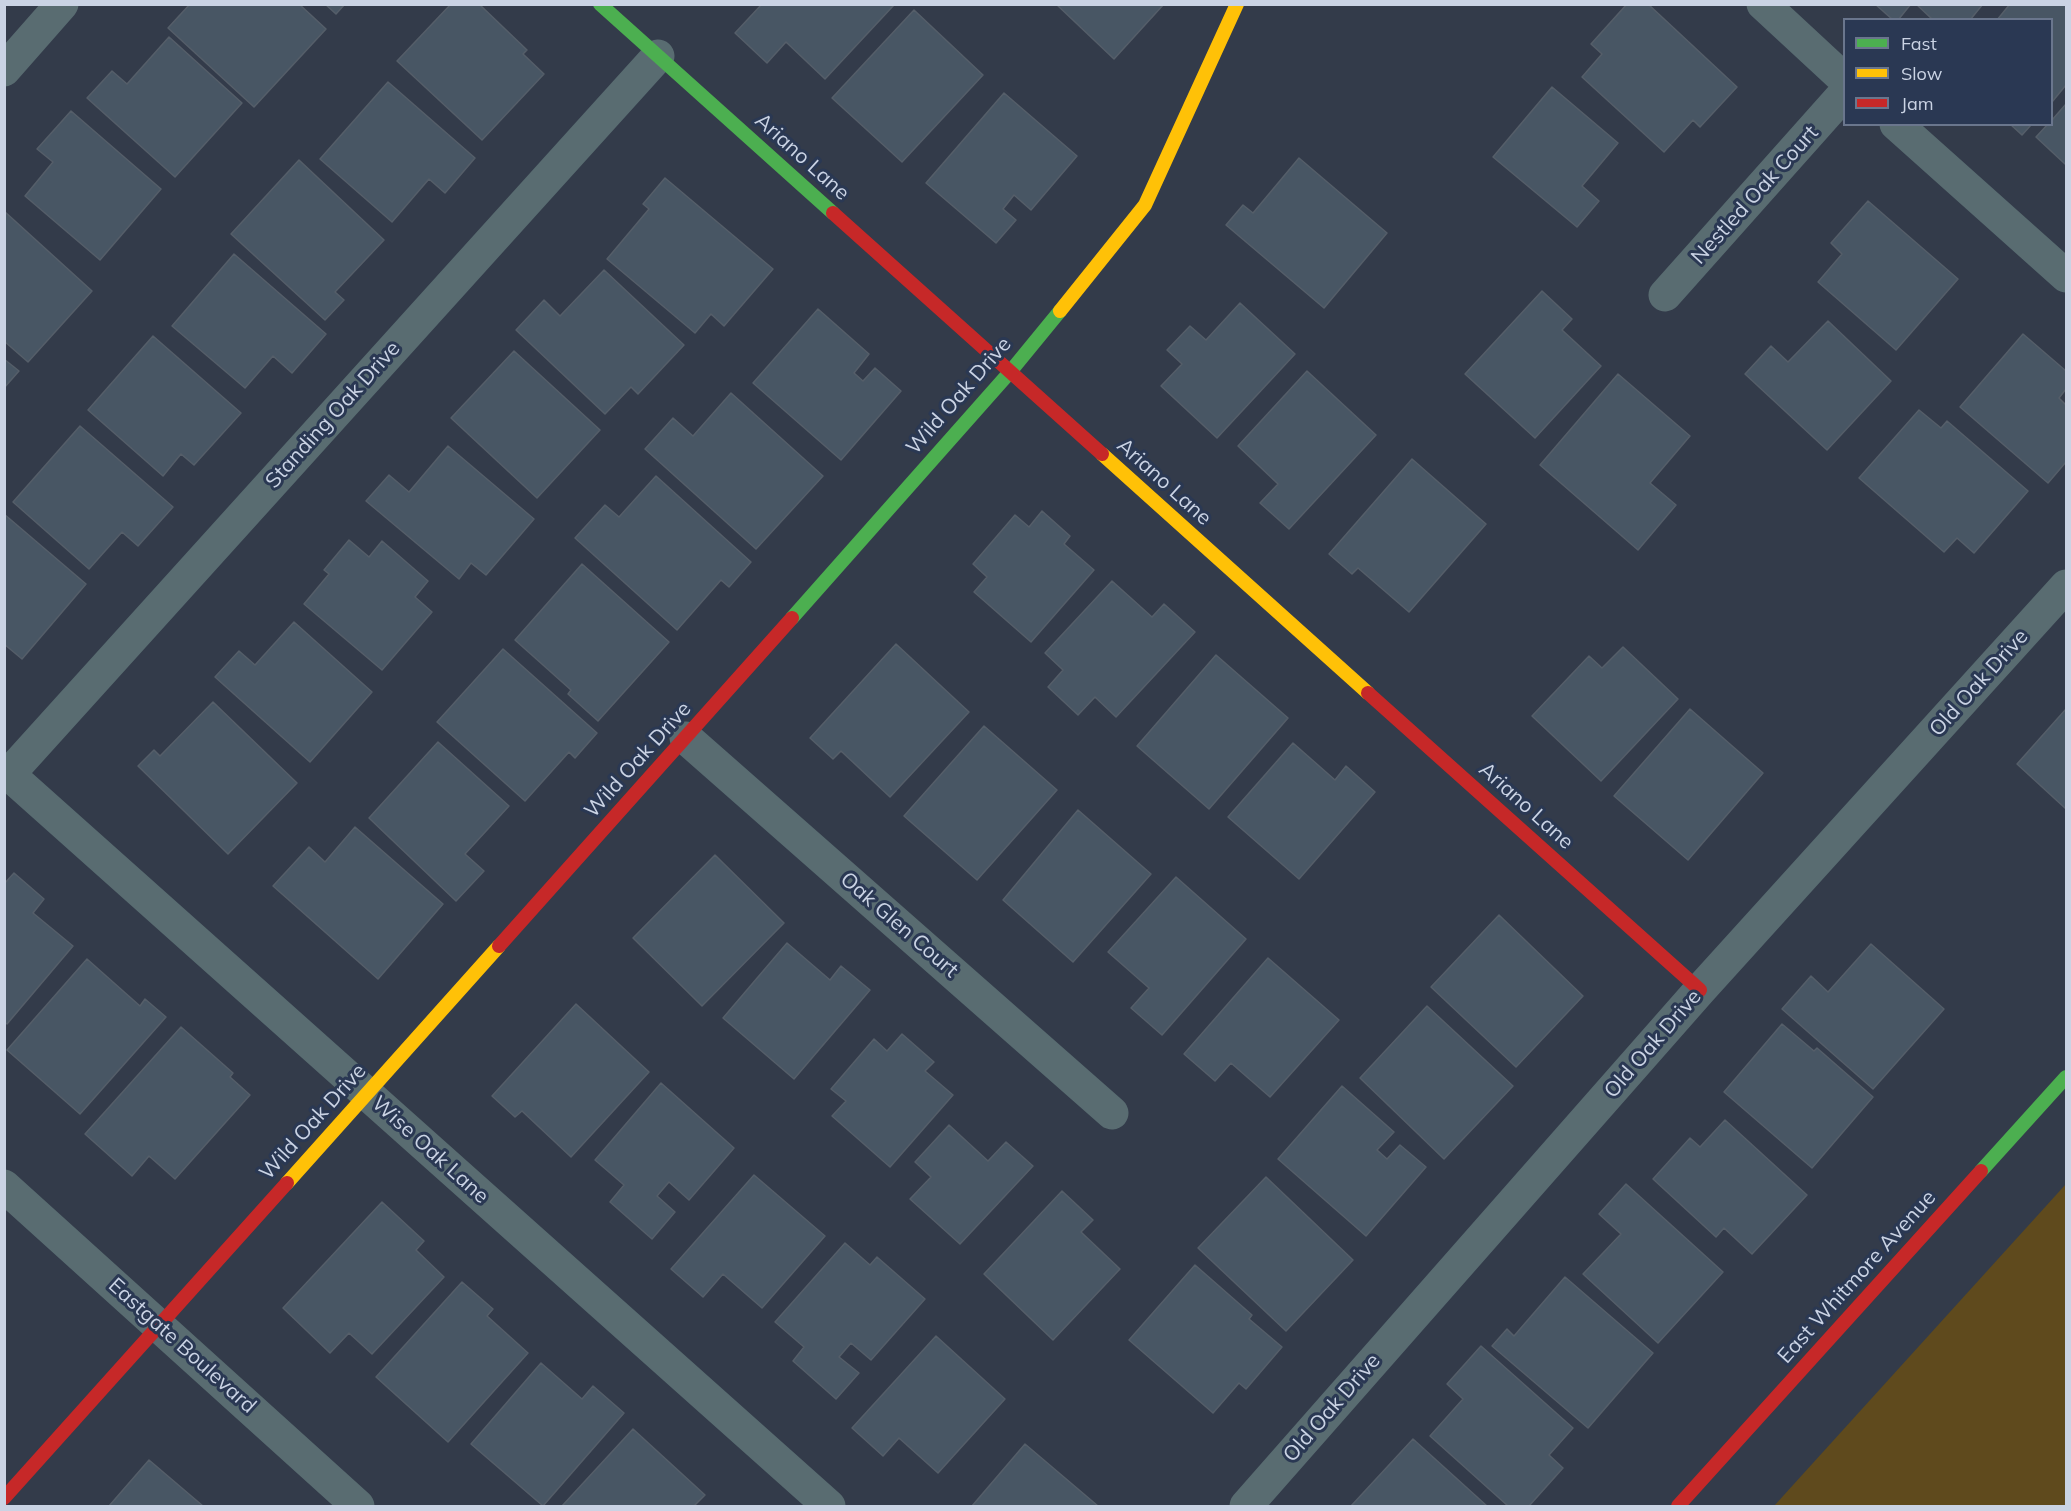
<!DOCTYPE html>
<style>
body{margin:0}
#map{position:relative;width:2071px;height:1511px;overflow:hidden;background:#333b4a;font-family:Mulish,sans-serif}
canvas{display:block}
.frame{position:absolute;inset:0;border:6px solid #cad3e4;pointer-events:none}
.legend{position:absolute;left:1843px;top:18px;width:210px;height:108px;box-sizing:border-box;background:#2a3853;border:2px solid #6a768d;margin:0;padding:8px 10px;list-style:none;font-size:18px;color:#cad3e4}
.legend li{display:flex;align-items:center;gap:12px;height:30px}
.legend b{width:30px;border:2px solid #6a768d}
</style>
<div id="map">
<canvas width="2071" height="1511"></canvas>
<div class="frame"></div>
<ul class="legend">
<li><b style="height:8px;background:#4caf50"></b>Fast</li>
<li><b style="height:8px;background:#ffc107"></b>Slow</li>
<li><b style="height:8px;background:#c62828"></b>Jam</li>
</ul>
</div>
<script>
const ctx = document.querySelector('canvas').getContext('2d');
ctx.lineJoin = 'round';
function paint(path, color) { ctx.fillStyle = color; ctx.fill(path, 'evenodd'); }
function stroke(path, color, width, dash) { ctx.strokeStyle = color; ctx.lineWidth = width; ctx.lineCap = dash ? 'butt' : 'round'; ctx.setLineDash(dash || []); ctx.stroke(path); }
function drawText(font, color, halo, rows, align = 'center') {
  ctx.font = font + ' Mulish,sans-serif'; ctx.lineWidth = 6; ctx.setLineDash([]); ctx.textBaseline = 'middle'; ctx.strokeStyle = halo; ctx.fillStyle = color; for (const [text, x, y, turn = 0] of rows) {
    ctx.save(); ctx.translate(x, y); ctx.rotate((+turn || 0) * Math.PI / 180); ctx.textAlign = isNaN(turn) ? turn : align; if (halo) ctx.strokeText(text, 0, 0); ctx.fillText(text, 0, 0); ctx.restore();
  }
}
paint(new Path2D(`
 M2066 1184V1506H1774Z`), '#5f4a1d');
const building = new Path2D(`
 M190 4H299L326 29 254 107 168 28Z
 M325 4H345L336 14Z
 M451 4H479L527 50 523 54 544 74 482 140 397 61Z
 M762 4H893L894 5 825 79 786 42 767 63 735 33Z
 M1056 4H1164L1114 59Z
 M1627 4H1648L1737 87 1700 127 1693 120 1664 152 1582 77 1602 54 1591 44Z
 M1875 4H1911L1898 20H1893Z
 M1916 4H1983L1970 20H1933Z
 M2010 4H2066V85L2052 102V20H1997Z
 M914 10 983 75 902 162 832 98Z
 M169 37 242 103 175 177 87 98 112 71 127 84Z
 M388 82 475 158 445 193 429 179 392 222 320 159Z
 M1552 87 1618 143 1582 186 1599 201 1577 227 1493 157Z
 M1004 93 1077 156 1031 210 1014 195 1003 209 1016 220 996 243 926 183Z
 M2066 104V162L2065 164 2036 137 2048 124H2052V120Z
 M71 111 161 189 100 260 25 196 53 162 37 149Z
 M2010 124H2032L2022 135Z
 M1299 158 1387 233 1324 308 1226 225 1243 205 1253 213Z
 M299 160 384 240 335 292 344 300 325 320 231 234Z
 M665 178 773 269 724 326 711 314 695 333 607 259 649 209 643 204Z
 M1868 201 1958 279 1896 350 1818 282 1842 254 1831 243Z
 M4 211 92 291 28 362 4 341Z
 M234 254 326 334 292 373 273 356 245 388 172 326Z
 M604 270 684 345 638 394 631 387 605 414 516 330 544 300 560 316Z
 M1542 291 1572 319 1562 330 1601 366 1535 438 1465 374Z
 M1240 303 1295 354 1217 438 1161 386 1182 364 1167 350 1190 326 1206 340Z
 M818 309 869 354 854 373 863 381 875 368 901 391 841 460 753 383Z
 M1828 321 1891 381 1827 450 1745 374 1771 346 1788 362Z
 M2023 334 2066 371V389L2059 398 2066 405V462L2048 483 1960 407Z
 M153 336 241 413 194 465 181 454 163 476 88 410Z
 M514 351 600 430 537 498 451 418Z
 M4 359 19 371 4 388Z
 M1307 371 1376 435 1289 529 1260 503 1278 484 1238 446Z
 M1618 374 1690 436 1650 483 1676 505 1638 550 1540 465Z
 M731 393 823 476 756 549 645 449 673 418 693 436Z
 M1919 410 1941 428 1947 421 2028 491 1974 553 1957 538 1944 552 1859 478Z
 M80 426 173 507 138 546 122 532 89 569 13 502Z
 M448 446 534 519 486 575 471 563 459 579 366 501 389 475 409 492Z
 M1412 459 1486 524 1409 612 1358 568 1352 574 1329 554Z
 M656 476 751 562 729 587 721 580 677 630 575 538 605 505 619 517Z
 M1042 511 1070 536 1064 544 1094 570 1031 642 974 592 987 577 973 564 1015 515 1029 527Z
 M4 514 86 584 22 659 4 644Z
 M349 540 369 557 382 541 428 581 415 597 432 612 382 670 304 604 329 574 324 570Z
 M582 564 669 642 598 721 568 694 571 690 515 640Z
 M1112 581 1152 617 1164 604 1195 632 1116 717 1095 697 1078 715 1048 687 1063 670 1045 653Z
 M294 622 372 692 310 762 215 677 239 651 255 665Z
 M896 644 969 712 890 797 841 751 833 759 810 738Z
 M1623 647 1678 699 1601 781 1532 716 1589 656 1602 668Z
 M503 649 597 733 575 758 569 752 525 801 437 722Z
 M1216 655 1288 718 1209 809 1137 746Z
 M213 702 297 783 228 854 138 766 154 750 160 756Z
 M1690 709 1763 773 1688 860 1614 796Z
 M2066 709V809L2017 764Z
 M984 726 1057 790 977 880 904 816Z
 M438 742 509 806 465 854 484 871 456 901 369 818Z
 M1293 743 1335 780 1346 766 1375 792 1299 879 1228 817Z
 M1078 810 1151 874 1073 962 1003 900Z
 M355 827 443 904 378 979 273 886 309 847 325 862Z
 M715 855 784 923 702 1006 633 938Z
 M14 873 44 899 33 913 73 946 7 1024 4 1022V884Z
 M1176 877 1246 939 1162 1035 1131 1008 1149 988 1108 952Z
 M1499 915 1583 996 1516 1067 1431 987Z
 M787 943 830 980 841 966 870 990 794 1079 723 1018Z
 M1871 944 1944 1009 1873 1089 1782 1009 1811 976 1828 992Z
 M1268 958 1339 1020 1270 1097 1231 1063 1215 1081 1184 1054Z
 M87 959 140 1006 145 999 166 1017 80 1114 7 1050Z
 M576 1004 649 1072 571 1157 522 1111 515 1117 492 1096Z
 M1427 1006 1513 1086 1444 1159 1360 1078Z
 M1782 1024 1814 1051 1817 1048 1873 1097 1812 1168 1724 1092Z
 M181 1027 233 1073 230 1077 250 1095 175 1179 149 1156 132 1176 85 1134Z
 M902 1034 934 1062 925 1071 953 1095 890 1167 832 1116 846 1101 831 1089 874 1039 887 1051Z
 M661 1083 734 1148 689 1200 669 1182 657 1196 675 1212 652 1239 610 1202 624 1185 595 1160Z
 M1342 1086 1394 1132 1377 1150 1387 1159 1400 1145 1426 1167 1366 1236 1278 1159Z
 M1725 1120 1807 1195 1752 1254 1724 1228 1716 1237 1653 1179 1690 1138 1700 1147Z
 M949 1125 988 1161 1006 1142 1033 1166 960 1244 910 1199 931 1177 915 1162Z
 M754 1175 825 1236 762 1308 723 1274 703 1297 671 1269Z
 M1266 1177 1353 1260 1286 1331 1198 1248Z
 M1626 1184 1723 1272 1658 1343 1583 1274 1621 1234 1599 1214Z
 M1062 1191 1093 1220 1081 1232 1120 1269 1053 1340 984 1274Z
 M382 1202 424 1241 416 1250 444 1277 372 1354 349 1333 330 1353 283 1308Z
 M845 1243 870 1265 877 1257 925 1299 871 1360 851 1343 839 1357 859 1373 836 1399 793 1361 804 1347 775 1322Z
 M1195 1265 1252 1315 1249 1319 1282 1347 1246 1389 1239 1383 1213 1413 1129 1340Z
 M1565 1277 1653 1353 1588 1428 1492 1346 1507 1329 1514 1336Z
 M462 1282 493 1309 487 1316 528 1353 448 1442 376 1377Z
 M936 1336 1005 1399 938 1473 899 1438 883 1456 852 1428Z
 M1481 1346 1573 1428 1549 1455 1563 1468 1529 1506H1508L1430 1436 1463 1399 1447 1384Z
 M541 1363 582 1399 593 1386 624 1413 543 1506 471 1444Z
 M633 1429 705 1495 694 1506H562Z
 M1413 1439 1487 1506H1351Z
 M1025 1444 1098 1506H972Z
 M149 1460 203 1506H109Z`);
paint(building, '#485664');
stroke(building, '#555e69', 1.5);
stroke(new Path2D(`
 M1763 4 1844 79
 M4 70 62 4
 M1896 124 2066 276
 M1665 295 1844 94
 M686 738 1112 1113
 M4 770 829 1506
 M9 774 658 56
 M4 1186 358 1506
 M1246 1506 1700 990 2066 586`), '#596c71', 33);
stroke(new Path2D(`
 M600 4 833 213
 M792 618 1010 372 1060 311
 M1981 1171 2066 1077`), '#4caf50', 14);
stroke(new Path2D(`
 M1060 311 1145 205 1237 4
 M1102 454 1368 693
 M287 1183 499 946`), '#ffc107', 14);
stroke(new Path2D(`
 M833 213 1102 454
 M1368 693 1700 990
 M499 946 792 618
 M4 1498 287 1183
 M1678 1506 1981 1171`), '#c62828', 14);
drawText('21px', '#cad3e4', '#2a3853', [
 ["Ariano Lane",802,157,42],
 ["Nestled Oak Court",1755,195,-48],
 ["Wild Oak Drive",959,396,-49],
 ["Standing Oak Drive",333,415,-48],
 ["Ariano Lane",1164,482,42],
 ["Old Oak Drive",1979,683,-48],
 ["Wild Oak Drive",638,760,-48],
 ["Ariano Lane",1526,806,42],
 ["Oak Glen Court",899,925,41],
 ["Old Oak Drive",1653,1044,-49],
 ["Wild Oak Drive",313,1122,-48],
 ["Wise Oak Lane",430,1150,42],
 ["East Whitmore Avenue",1857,1277,-48],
 ["Eastgate Boulevard",182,1346,42],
 ["Old Oak Drive",1332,1408,-49]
]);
</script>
